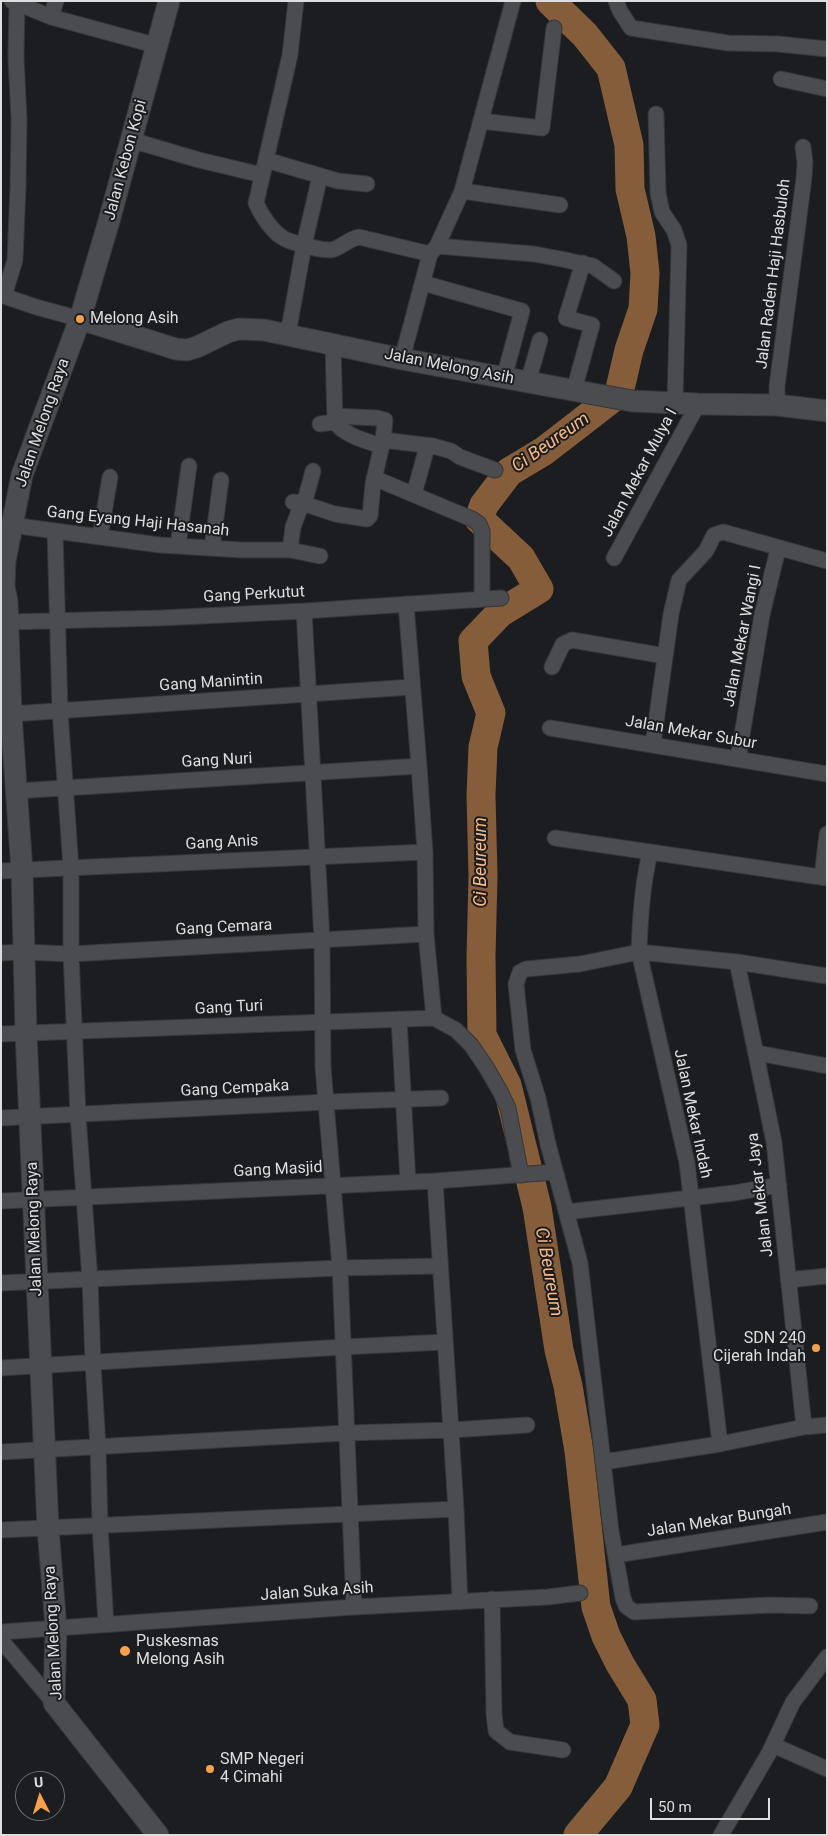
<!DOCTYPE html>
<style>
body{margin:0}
#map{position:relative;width:828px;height:1836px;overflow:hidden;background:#1b1d20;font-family:Roboto,sans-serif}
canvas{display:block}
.frame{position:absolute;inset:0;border:2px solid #dcdedf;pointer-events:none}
.north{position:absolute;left:15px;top:1771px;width:50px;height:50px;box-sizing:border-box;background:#1b1d20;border:1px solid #686a6c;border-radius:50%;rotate:355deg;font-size:14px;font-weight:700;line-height:20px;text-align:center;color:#dcdedf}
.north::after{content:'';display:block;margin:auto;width:18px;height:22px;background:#f8a04b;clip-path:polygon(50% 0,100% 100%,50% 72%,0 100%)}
.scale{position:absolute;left:650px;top:1798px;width:120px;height:22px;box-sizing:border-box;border:2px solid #dcdedf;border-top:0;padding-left:6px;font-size:15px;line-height:18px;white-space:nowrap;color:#dcdedf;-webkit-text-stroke:4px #1b1d20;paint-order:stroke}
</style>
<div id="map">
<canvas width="828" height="1836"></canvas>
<div class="frame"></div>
<div class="north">U</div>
<div class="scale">50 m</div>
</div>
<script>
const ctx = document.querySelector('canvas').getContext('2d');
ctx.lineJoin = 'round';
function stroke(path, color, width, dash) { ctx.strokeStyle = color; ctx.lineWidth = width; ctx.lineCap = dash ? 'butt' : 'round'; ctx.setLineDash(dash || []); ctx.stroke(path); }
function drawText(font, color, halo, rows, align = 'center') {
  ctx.font = font + ' Roboto,sans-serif'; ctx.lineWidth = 4; ctx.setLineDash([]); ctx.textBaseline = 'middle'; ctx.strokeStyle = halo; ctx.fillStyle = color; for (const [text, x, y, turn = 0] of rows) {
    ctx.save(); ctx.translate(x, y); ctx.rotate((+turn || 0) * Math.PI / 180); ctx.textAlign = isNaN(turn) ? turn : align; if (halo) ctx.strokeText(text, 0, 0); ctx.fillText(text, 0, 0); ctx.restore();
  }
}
stroke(new Path2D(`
 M550 1 585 35 611 68 629 145 630 189 641 236 645 273 643 309 629 350 619 393 544 451 509 472 484 505 479 519 521 558 539 589 500 613 473 641 476 676 491 713 483 747 481 795 483 876 481 957 482 1035 507 1085 537 1207 559 1350 568 1386 579 1451 596 1607 606 1636 620 1664 642 1700 645 1725 618 1787 578 1835`), '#855d3a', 29);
const minor = new Path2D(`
 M12 1 51 17 158 46
 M296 1 290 55 256 203C261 215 273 233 285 239 293 243 303 245 311 247 318 249 324 250 331 250 341 248 348 239 359 237L430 254
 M616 1 620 11 631 28 728 43 778 44 827 49
 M51 17 56 1
 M781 79 827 89
 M656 114 658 193 662 212 674 230 679 245 675 403
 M481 121 542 128 554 28
 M131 140 199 160 262 175
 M266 160 338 181 367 184
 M462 191 560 205
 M437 246 534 254 561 259 593 266 614 281
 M423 283 522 311 504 378
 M1 295 36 307 80 319
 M4 296 15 260 18 187 19 119 16 58 17 4
 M288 334 304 245 320 176
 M333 345 335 422
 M402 359 430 254 437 246 462 191 513 1
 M528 382 540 340
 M574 390 592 325 566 318 583 263
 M777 405V386L804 178 805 162 803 147
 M320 424 335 422C345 436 366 441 382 446
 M383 440 433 446 451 451 460 457 495 470
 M374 478 472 519 479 524 482 531V599
 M414 494 427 447
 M293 502 302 503 306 497 313 471
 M11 525 160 545 242 550H290L320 556
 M55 531 60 711 71 868V954L78 1115 90 1280 93 1363 98 1447 100 1525 106 1624
 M100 537 110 477
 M178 546 189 466
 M212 548 221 480
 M290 550 293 527 302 503 335 514 367 519 370 516 373 484 383 440 385 420 377 418 335 416
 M614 558 698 404
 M406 604 419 766 425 852 426 934 434 1018
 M304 611 322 940 323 1067 340 1268 354 1607
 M8 622 161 618 304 611 501 598
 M552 667 563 644 572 640 665 656
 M11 714 412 687
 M550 728 827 774
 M653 744 671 614 679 580 706 551 714 535 723 532 827 561
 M738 759 762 615 778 549
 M16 791 419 766
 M555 838 827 878
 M650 853C642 885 640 918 639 952L687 1163 720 1444
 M1 871 425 852
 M822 877 827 834
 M1 953 23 952 71 954 426 934
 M737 962 774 1142 804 1427
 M434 1018 456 1030 471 1045 486 1067 501 1093 508 1108 521 1175
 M399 1019 408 1182
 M1 1034 434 1018
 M757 1053 827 1066
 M1 1118 327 1102 441 1098
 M435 1181 456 1509 460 1602
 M1 1201 435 1181 555 1172
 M566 1212 734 1193 779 1185
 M788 1280 827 1276
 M1 1283 340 1268 440 1266
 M1 1368 343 1347 445 1342
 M1 1452 346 1433 452 1430 527 1425
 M603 1462 720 1444 804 1427 827 1425
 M1 1530 456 1509
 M616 1555 827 1522
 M492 1599 494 1714 496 1731 510 1742 563 1750
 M810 1606 770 1605 634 1612 626 1606 623 1598 611 1531 580 1263 548 1144 538 1098 523 1050 516 984 520 972 526 969 580 964 639 952 737 962 827 976
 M1 1632 354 1607 548 1597 580 1593
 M1 1640 54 1703
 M773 1745 827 1769
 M721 1835 769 1753 793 1702 827 1657`);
const secondary = new Path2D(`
 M80 319 176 349 187 350 197 347 228 332 239 329 264 330 402 359 632 401 698 404 777 405 827 411
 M158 1835 54 1703 56 1628 48 1528 26 1033 22 871 11 714 7 601 4 587 5 561 22 475 80 319 109 221 169 1`);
stroke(minor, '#353738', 17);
stroke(secondary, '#353738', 23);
stroke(minor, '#4a4c4f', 15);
stroke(secondary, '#4a4c4f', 21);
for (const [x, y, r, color] of [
 [80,319,5,"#f8a04b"],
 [816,1348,5,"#f8a04b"],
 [125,1651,6,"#f8a04b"],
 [210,1769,5,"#f8a04b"]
]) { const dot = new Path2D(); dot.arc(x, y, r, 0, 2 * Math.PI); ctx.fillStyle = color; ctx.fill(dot); stroke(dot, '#1b1d20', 2); }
drawText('16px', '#dcdedf', '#1b1d20', [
 ["Jalan Kebon Kopi",126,160,-75],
 ["Jalan Raden Haji Hasbuloh",774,274,-83],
 ["Jalan Melong Asih",449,367,11],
 ["Jalan Melong Raya",43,423,-71],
 ["Jalan Mekar Mulya I",640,473,-62],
 ["Gang Eyang Haji Hasanah",138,522,6],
 ["Gang Perkutut",254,595,-3],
 ["Jalan Mekar Wangi I",743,636,-79],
 ["Gang Manintin",211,683,-4],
 ["Jalan Mekar Subur",691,733,10],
 ["Gang Nuri",217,761,-3],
 ["Gang Anis",222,843,-3],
 ["Gang Cemara",224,928,-3],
 ["Gang Turi",229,1008,-3],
 ["Gang Cempaka",235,1089,-3],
 ["Jalan Mekar Indah",692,1114,78],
 ["Gang Masjid",278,1170,-3],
 ["Jalan Mekar Jaya",761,1195,-97],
 ["Jalan Melong Raya",35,1229,-92],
 ["Jalan Mekar Bungah",719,1521,-9],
 ["Jalan Suka Asih",317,1592,-4],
 ["Jalan Melong Raya",54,1633,-93]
]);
drawText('16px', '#dcdedf', '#1b1d20', [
 ["Melong Asih",90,319],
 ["SDN 240",806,1339,"right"],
 ["Cijerah Indah",806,1357,"right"],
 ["Puskesmas",136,1642],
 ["Melong Asih",136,1660],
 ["SMP Negeri",220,1760],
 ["4 Cimahi",220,1778]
], 'left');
drawText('italic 18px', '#f9b982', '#1b1d20', [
 ["Ci Beureum",551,443,-35],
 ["Ci Beureum",481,862,-90],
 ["Ci Beureum",548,1272,80]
]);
</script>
